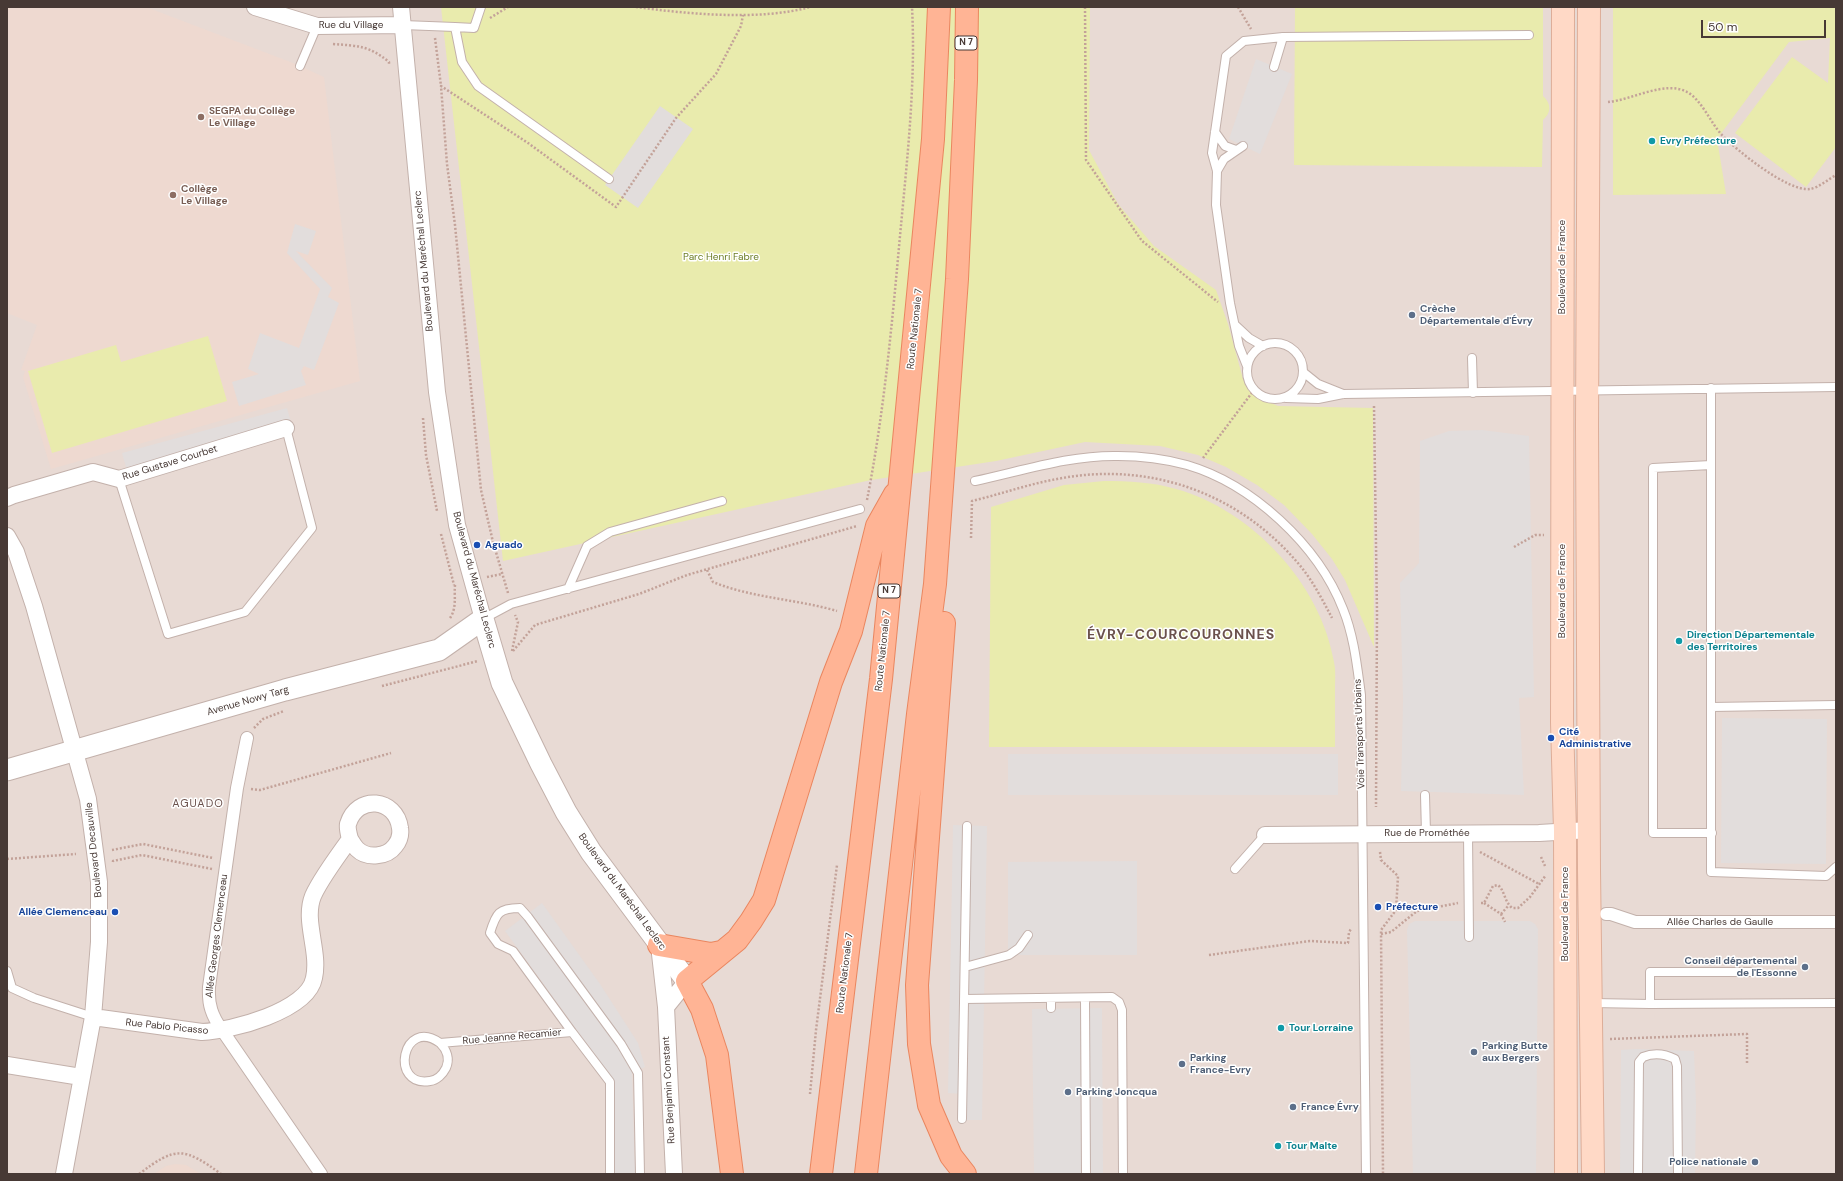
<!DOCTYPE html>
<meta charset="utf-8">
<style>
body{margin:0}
#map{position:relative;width:1843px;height:1181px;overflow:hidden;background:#f4eae6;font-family:"DM Sans",sans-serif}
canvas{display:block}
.frame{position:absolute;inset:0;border:8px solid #473935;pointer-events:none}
.scale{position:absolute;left:1701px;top:20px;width:125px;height:18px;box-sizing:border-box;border:2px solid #473935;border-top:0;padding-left:5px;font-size:12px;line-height:14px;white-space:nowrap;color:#473935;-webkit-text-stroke:3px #fff;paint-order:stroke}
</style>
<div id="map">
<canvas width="1843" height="1181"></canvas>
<div class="frame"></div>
<div class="scale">50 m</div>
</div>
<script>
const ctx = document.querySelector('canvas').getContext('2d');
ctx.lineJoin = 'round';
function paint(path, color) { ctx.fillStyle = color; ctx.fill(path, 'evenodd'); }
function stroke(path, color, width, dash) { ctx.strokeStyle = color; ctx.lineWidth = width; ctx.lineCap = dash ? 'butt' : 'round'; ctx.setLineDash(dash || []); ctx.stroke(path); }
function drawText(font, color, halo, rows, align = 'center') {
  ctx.font = font + ' "DM Sans",sans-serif'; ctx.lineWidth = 3; ctx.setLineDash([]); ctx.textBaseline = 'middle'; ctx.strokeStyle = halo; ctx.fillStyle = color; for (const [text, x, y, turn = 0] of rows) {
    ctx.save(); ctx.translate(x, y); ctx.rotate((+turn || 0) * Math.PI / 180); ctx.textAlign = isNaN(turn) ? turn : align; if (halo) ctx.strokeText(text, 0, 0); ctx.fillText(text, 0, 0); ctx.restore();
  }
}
paint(new Path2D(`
 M7 7H1836V1174H7Z`), '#e8dad4');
paint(new Path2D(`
 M7 7H146L293 63 324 77 360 381 51 469 23 377 25 371 21 370 37 325 7 313Z
 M175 1164 186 1165 201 1174H154L166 1166Z`), '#eed9d0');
paint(new Path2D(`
 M441 7H1090L1089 150 1118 204 1154 246 1216 290 1228 324 1243 379 1260 398 1278 406 1373 408 1374 647 1345 580 1332 559 1312 534 1284 505 1257 485 1226 467 1198 455 1160 446 1085 442 996 461 871 480 503 561Z
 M1295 7H1543V96C1552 104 1551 113 1543 120L1542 167 1294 165Z
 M1613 7H1836V147L1806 187 1735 133 1792 57 1828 83 1830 38 1789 42 1717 139 1726 194 1613 195Z
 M208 336 227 401 52 453 28 371 116 345 121 362Z
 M1104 481C1128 481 1153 482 1176 489 1252 510 1321 584 1334 662 1336 671 1335 681 1335 690 1335 709 1335 728 1335 747H989L991 507 1064 485Z`), '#e9ebad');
paint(new Path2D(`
 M1256 59 1292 74 1260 154 1229 139Z
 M660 106 693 129 638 208 605 185Z
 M295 224 316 231 308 255 296 251 332 288 328 297 339 303 314 370 304 366 301 371 306 385 239 406 232 382 259 374 248 369 260 333 299 348 320 289 287 253Z
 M287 408 294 433 129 478 122 453Z
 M1482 430 1529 436 1534 697 1519 698 1524 795 1401 791 1403 700 1400 583 1419 563 1420 441 1449 431Z
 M1722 718 1827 719 1826 864 1721 863Z
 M1008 754H1338V795H1008Z
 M953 825 987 826 982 1120H962L963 1094 948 1093Z
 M1137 861V955H1008V862Z
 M542 903 600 984 638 1043 645 1067 632 1073 635 1174H615L613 1080 505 931Z
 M1415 921H1530L1535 924 1538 929 1536 1174H1413L1407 930 1409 924Z
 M1102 1008 1103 1174H1034L1032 1009Z
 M1636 1049 1694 1051 1696 1103 1695 1174H1620L1621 1050Z`), '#e2dddc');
const service = new Path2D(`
 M403 25 455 27 462 62 478 86 609 179
 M455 27 474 28 481 7
 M300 66 317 26
 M1274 67 1283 37
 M1215 132 1225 146 1236 150
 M1217 171 1224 159 1243 146
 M1235 325 1249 338 1263 346
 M1247 371a28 28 0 1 1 56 0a28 28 0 1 1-56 0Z
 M1472 358 1473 393
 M1247 366 1239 346 1230 303 1216 205 1217 171 1212 153 1226 56 1244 41 1283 37 1529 35
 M1303 372 1318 384 1343 394
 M1711 388V872L1826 876 1836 867
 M1286 398 1318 399 1343 394 1836 387
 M1711 465 1653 468V833H1712
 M119 479 168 634 245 612 312 528 286 428
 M975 481C1022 471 1070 455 1118 456 1141 456 1165 459 1187 465 1252 484 1318 545 1343 609 1354 636 1357 666 1361 695L1366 1174
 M568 589 587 546 610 532 722 501
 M483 619 511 604 860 509
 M1711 707 1836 705
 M1425 795 1426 833
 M1468 833 1469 937
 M1235 869 1265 835
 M965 967 1009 955 1019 948 1028 935
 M7 971 12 988 34 998 93 1017
 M1051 998V1008
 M1085 998 1086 1174
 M964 999 1112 997 1119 1002 1122 1010 1123 1174
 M1592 1003 1650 1004V972H1754
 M1650 1004 1836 1003
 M572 1032 513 951 498 944 490 933C496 913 499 908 520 908L528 917 621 1044 638 1073 640 1174
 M440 1043C447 1050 450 1059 446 1068 443 1074 437 1080 430 1081 389 1088 402 1016 440 1043L572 1032 610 1082V1174
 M962 1119 967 826
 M1638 1174 1639 1062 1643 1057C1653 1053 1665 1054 1675 1059L1677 1066 1678 1174`);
const pedestrian = new Path2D(`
 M247 738 237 788 209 987C208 1005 212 1016 222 1030L321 1174
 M1606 914H1611L1635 922H1836`);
const minor = new Path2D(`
 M255 7 317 26 403 25
 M401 7 437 392 457 525 483 619
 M7 498 14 495 93 472 119 479 286 428
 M7 536 16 552 34 606 88 799 99 882V942L93 1017 64 1174
 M1265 835 1539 833 1590 830
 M659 945 666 1007 674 1174
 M666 1007 687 981
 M93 1017 202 1032C231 1031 308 1011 314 978 320 951 303 921 313 896 320 880 339 854 350 839 349 835 347 828 348 824 357 794 396 798 400 828 401 834 399 841 395 846 387 857 367 859 357 849 354 846 352 842 350 839
 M7 1065 81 1077`);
const tertiary = new Path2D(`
 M7 770 285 690 439 650 483 619 502 683 541 764 566 812 591 852 687 981`);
const secondary = new Path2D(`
 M1563 7 1562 722 1565 831 1566 1174
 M1589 7 1587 425 1589 870 1593 1174`);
const primary = new Path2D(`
 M944 623 917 985 919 1044 929 1105 951 1156 965 1174
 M659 945 711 954 721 952
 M732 1174 717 1055 702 1009 687 981 737 940 751 921 764 900 831 682 851 631 877 526 895 494
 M821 1174 881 679 933 139 939 7
 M866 1174 918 714 935 584 957 279 966 80 967 7`);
stroke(service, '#c3b1ab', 10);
stroke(pedestrian, '#c3b1ab', 14);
stroke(minor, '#c3b1ab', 18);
stroke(tertiary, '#c3b1ab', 23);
stroke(secondary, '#ddad98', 24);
stroke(primary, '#ea865f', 24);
stroke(new Path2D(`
 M636 7C688 14 760 21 810 7
 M1085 7 1086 160 1142 241 1218 302
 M1238 7 1251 29
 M490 18 508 7
 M435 38 441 86
 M333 44C358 46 368 45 389 62V64
 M1608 102C1632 100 1665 80 1687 92 1701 99 1711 123 1721 134 1736 150 1788 192 1810 189 1818 188 1829 179 1836 175
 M1374 406 1377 613 1376 807
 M423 418 426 455 437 511
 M1203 458 1254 390
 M867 500C884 413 892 324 900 236 907 160 916 83 912 7
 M441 534 454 585
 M971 538 972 501C1001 494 1029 484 1057 479 1148 461 1237 492 1297 562 1312 579 1322 599 1332 618
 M1514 547 1535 535H1544
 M707 570 713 582C752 598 796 599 837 611
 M487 577 502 574
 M508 593 493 542 481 490 455 225 447 164 441 86 528 143 616 207 676 118 716 74 741 26 743 15
 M450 618C457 608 454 596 455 585
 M512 651 518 622 515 615
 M513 651 535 625 639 594 687 575 857 526
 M382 686 478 661
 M254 728 263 719 284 711
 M251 789 260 790 391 753
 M112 850 143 844 213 858
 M1380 852 1381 860 1398 876 1396 910 1381 930 1383 1174
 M1480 852 1539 884
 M1541 857 1545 866
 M7 859 76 854
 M113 862V861L142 855 212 869
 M1481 903H1484L1493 886 1498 885C1505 891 1504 901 1512 908H1518L1530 897 1546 875
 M1484 903 1501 914 1505 922
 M1501 914 1509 905
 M1381 934 1391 932 1417 911 1458 903
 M1209 955 1310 941 1348 943 1349 932 1351 929
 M1610 1039 1747 1034V1064
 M810 1094 816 1030 837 865
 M139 1174C176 1146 184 1147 221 1174`), '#c3a299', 2.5, [2, 2]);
stroke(service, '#fff', 8);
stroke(pedestrian, '#fff', 12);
stroke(minor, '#fff', 16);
stroke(tertiary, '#fff', 21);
stroke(secondary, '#ffd9c6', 22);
stroke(primary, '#ffb495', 22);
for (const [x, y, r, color] of [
 [201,117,4,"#8d6e63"],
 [1652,141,4,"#0f9aa8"],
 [173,195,4,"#8d6e63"],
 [1412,315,4,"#5c6f8a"],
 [477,545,4,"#1a4fb4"],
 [1679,641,4,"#0f9aa8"],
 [1551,738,4,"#1a4fb4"],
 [1378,907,4,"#1a4fb4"],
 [115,912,4,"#1a4fb4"],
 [1805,967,4,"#5c6f8a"],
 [1281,1028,4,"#0f9aa8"],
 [1474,1052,4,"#5c6f8a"],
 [1182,1064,4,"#5c6f8a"],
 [1068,1092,4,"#5c6f8a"],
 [1293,1107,4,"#5c6f8a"],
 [1278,1146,4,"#0f9aa8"],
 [1755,1162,4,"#5c6f8a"]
]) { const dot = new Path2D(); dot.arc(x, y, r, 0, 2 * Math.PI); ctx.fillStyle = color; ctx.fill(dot); stroke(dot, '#fff', 1.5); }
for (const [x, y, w] of [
 [966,43,22],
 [889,591,22]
]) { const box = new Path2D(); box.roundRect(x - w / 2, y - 7, w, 14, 3); ctx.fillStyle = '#fff'; ctx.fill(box); stroke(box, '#473935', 1); }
drawText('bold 9px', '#473935', null, [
 ["N 7",966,43],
 ["N 7",889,591]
]);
drawText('10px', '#473935', '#fff', [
 ["Rue du Village",351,25],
 ["Boulevard du Maréchal Leclerc",424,261,-95],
 ["Boulevard de France",1562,267,-90],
 ["Route Nationale 7",915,329,-84],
 ["Rue Gustave Courbet",170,463,-17],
 ["Boulevard du Maréchal Leclerc",474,580,75],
 ["Boulevard de France",1562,591,-90],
 ["Route Nationale 7",883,651,-84],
 ["Avenue Nowy Targ",248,701,-16],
 ["Voie Transports Urbains",1360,734,-92],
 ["Rue de Prométhée",1427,833],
 ["Boulevard Decauville",94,850,-96],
 ["Boulevard du Maréchal Leclerc",622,892,54],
 ["Boulevard de France",1565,914,-90],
 ["Allée Charles de Gaulle",1720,922],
 ["Allée Georges Clemenceau",217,936,-83],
 ["Route Nationale 7",845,973,-83],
 ["Rue Pablo Picasso",167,1027,6],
 ["Rue Jeanne Recamier",512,1037,-5],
 ["Rue Benjamin Constant",669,1090,-93]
]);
drawText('bold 10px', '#785e54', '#fff', [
 ["SEGPA du Collège",209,111],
 ["Le Village",209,123],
 ["Collège",181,189],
 ["Le Village",181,201]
], 'left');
drawText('bold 10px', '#0d838f', '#fff', [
 ["Evry Préfecture",1660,141],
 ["Direction Départementale",1687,635],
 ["des Territoires",1687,647],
 ["Tour Lorraine",1289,1028],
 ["Tour Malte",1286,1146]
], 'left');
drawText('10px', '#6b7d25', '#fff', [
 ["Parc Henri Fabre",721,257]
]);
drawText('bold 10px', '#4e5e75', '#fff', [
 ["Crèche",1420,309],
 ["Départementale d'Évry",1420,321],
 ["Conseil départemental",1797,961,"right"],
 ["de l'Essonne",1797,973,"right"],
 ["Parking Butte",1482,1046],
 ["aux Bergers",1482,1058],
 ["Parking",1190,1058],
 ["France-Evry",1190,1070],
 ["Parking Joncqua",1076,1092],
 ["France Évry",1301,1107],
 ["Police nationale",1747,1162,"right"]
], 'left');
drawText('bold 10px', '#164399', '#fff', [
 ["Aguado",485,545],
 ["Cité",1559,732],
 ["Administrative",1559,744],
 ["Préfecture",1386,907],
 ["Allée Clemenceau",107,912,"right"]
], 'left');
ctx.letterSpacing = '1px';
drawText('11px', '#6b514c', '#fff', [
 ["AGUADO",198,804]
]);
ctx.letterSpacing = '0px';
ctx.letterSpacing = '1px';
drawText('bold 14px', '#6b514c', '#fff', [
 ["ÉVRY-COURCOURONNES",1181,635]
]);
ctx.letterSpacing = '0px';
</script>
